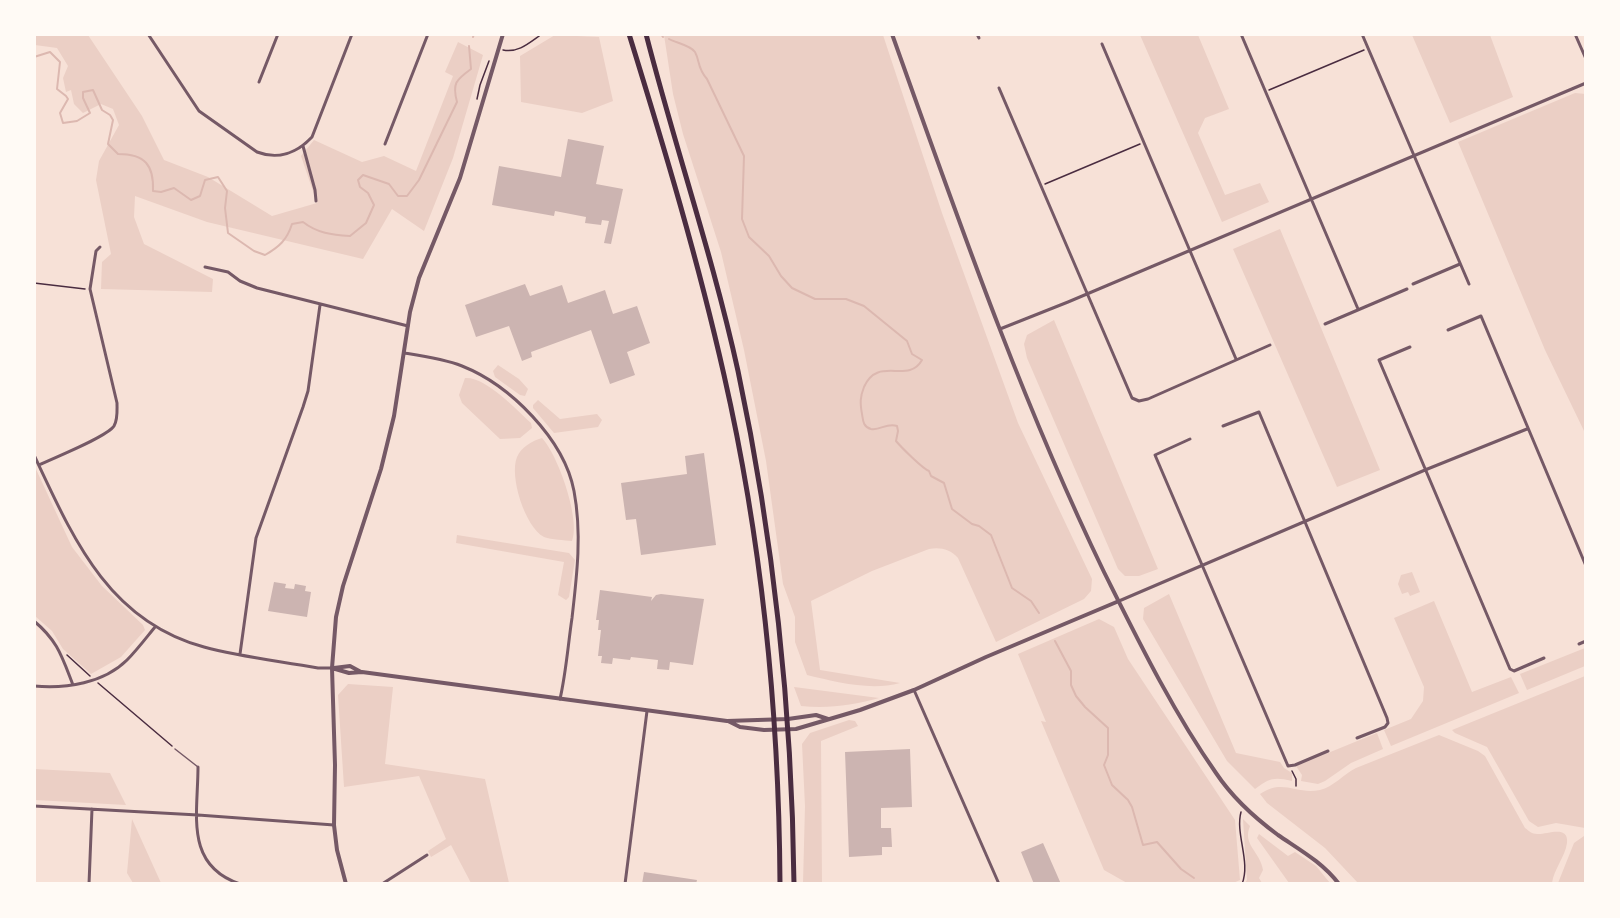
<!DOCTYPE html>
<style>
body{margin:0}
#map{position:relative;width:1620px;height:918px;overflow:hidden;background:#f7e1d7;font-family:"Noto Sans",sans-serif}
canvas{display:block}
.frame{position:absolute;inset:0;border:36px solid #fffaf5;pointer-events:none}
</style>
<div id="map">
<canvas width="1620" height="918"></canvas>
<div class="frame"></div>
</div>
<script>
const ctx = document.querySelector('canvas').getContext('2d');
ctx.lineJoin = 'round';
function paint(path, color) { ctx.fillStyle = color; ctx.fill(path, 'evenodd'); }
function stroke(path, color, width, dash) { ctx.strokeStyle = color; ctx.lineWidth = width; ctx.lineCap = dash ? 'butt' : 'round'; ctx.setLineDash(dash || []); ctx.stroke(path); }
paint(new Path2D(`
 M35 35H88L142 116 164 160 208 177 272 216 317 203 301 156 314 140 362 162 384 156 416 171 453 76 445 72 458 42 483 55 453 158 424 231 392 209 363 259 207 222 135 196 134 217 144 244 213 279 212 292 101 289 102 262 111 254 96 180 99 161 119 125 113 109 101 104 83 113 74 104 71 90 66 92 63 78 68 66 57 48 35 45Z
 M555 35 599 37 613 101 582 113 521 102 520 56Z
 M664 35H883L942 213 1018 423 1092 579 1091 591 1084 599 996 642 958 558C950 549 940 547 929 549L872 571 811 601 820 670 900 683C870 691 836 682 807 675L795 642V617L783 584 766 461 744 350 721 252 683 134 673 94Z
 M1140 35H1198L1229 109 1205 118 1198 133 1225 195 1260 183 1269 202 1222 222Z
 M1412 35H1490L1513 97 1450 123Z
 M1575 93 1586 94 1585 433 1545 350 1458 142Z
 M1280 229 1380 470 1337 487 1233 249Z
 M1054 320 1158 569 1139 576H1125L1118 569 1027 358 1024 344 1027 335Z
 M498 365 519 379 528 389 525 396 520 395 495 377 493 371Z
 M465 378C485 376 517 410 531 423L532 428 520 438 500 439 462 403 459 395Z
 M538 400 560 419 597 414 602 420 598 427 554 433 533 408V405Z
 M542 438C558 455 581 520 572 541 564 540 552 540 544 537 525 527 509 476 517 457 521 447 532 441 542 438Z
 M35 467 72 547 102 586 143 625 145 630 121 657 91 674 63 649 52 631 35 616Z
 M457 535 569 553 575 560 569 597 566 600 558 595 564 562 456 543Z
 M1412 572 1420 592 1410 596 1408 592 1402 594 1398 584 1401 575Z
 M1169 594 1236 753 1280 762 1284 768 1292 773V781C1274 777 1270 778 1255 789L1227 761 1143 619 1144 608Z
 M1434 601 1472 692 1511 677 1519 693 1391 746 1384 730 1411 719 1423 701 1424 687 1394 618Z
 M1099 619 1114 627 1128 659 1235 820 1240 880 1231 884 1127 883 1104 870 1041 721 1046 722 1018 654Z
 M1585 648V666L1527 690 1520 674Z
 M1585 676V828L1556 823 1538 827 1529 821 1487 747 1455 733 1452 730Z
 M348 684 393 687 385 764 485 779 509 883H471L451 845 431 857 428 851 446 839 419 776 344 787 338 695Z
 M794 687 879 698C853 705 829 709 801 706Z
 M849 720 855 721 858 726 821 741 822 883H803L805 806 802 744 810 733Z
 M1377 733 1383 749 1351 763 1325 781 1318 784 1301 781 1302 775 1296 766Z
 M1439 735 1478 751 1485 756 1525 828C1529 831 1532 834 1537 834 1546 835 1569 824 1567 843 1565 857 1554 869 1552 883H1358L1325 848 1267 803 1260 794C1283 778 1296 795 1320 790 1333 787 1344 774 1356 768Z
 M34 769 110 773 126 805 35 800Z
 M132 819 161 883H133L127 873Z
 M1243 819 1250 826C1242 845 1260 851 1263 870L1259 878 1262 883H1245L1247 880Z
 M1259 834 1288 856 1295 852 1316 866 1330 883H1289L1257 838Z
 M1584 836H1586L1585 883H1558L1574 843Z`), '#ebcfc5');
stroke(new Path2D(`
 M661 34 663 37
 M473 37 474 34
 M669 39C676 43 690 45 695 52 700 61 697 68 707 79L744 156 742 219 749 237 769 256 781 276 792 288 815 299H846L864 306 907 341 912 354 922 360C908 385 878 355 864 387 860 397 860 403 862 414 863 420 863 427 871 429 880 431 887 422 897 426L898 431 896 441C901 447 923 469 929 471L931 476 944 483 952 509 972 524 979 526 991 535 1012 588 1031 601 1039 613
 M34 57 50 52 60 62 57 89 66 96 68 99 60 113 63 123 77 121 90 113 83 98V92L93 90 102 110 110 115 113 120 108 144 118 154C145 154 154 165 153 191L161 192 174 188 191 200 200 196 205 180 218 177 227 191 225 208 228 233 254 251 265 255C279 247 287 240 292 224L303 222C317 233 332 235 350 236L366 223 374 205 368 193 360 187 358 180 363 175 389 184 398 196H407L419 180 457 102C452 83 456 80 471 69L469 46
 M1055 641 1071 671V685L1076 696 1085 707 1108 728V755L1104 765 1112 785 1128 800 1132 807 1143 845 1157 842 1181 869 1194 878`), '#dcb8b0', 2);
paint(new Path2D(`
 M568 139 604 146 596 184 623 189 611 244 604 243 609 221 602 220 601 225 585 223 586 217 555 211 554 216 492 205 499 166 561 177Z
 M525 284 530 296 562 285 568 303 605 290 613 314 637 306 650 343 627 352 635 375 610 384 591 330 531 352 532 357 522 361 509 326 476 337 465 305Z
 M704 453 716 545 641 555 636 519 626 520 621 483 687 474 685 456Z
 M274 582 286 584 285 588 294 589 295 584 306 586 305 591 311 592 307 617 268 611Z
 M600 590 652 597 651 601 656 595 661 594 704 599 693 665 670 662 669 670 657 669 658 660 631 657 630 660 613 658 612 664 601 663 602 656H598L601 630H598L599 620H596Z
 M910 749 912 807 881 808V828H891L892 847H882V855L849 857 845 752Z
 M1043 843 1061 884H1034L1021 852Z
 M644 872 697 880 696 884H642Z`), '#ccb4b1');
stroke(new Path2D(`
 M503 50C519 53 529 43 542 34
 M1269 90 1364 50
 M477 99 480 85 489 61
 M1045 184 1140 144
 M34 283 85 289
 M67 655 90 676
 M98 683 172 746
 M1292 771 1296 779V786
 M1241 812C1235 834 1251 862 1242 884`), '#4a2c40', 1.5);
stroke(new Path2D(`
 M175 749 198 767`), '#755966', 1.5);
stroke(new Path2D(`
 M148 34 199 111 257 152C278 160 297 153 312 137L352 34
 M977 34 979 38
 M1241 34 1358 309
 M1362 34 1469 284
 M1575 34 1586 59
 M1102 44 1236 359
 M259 82 278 34
 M999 88 1132 398 1139 401 1148 399 1270 345
 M385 144 428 34
 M303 146 315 190 316 201
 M205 267 228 272 240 281 257 288 408 326
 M1413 284 1460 264
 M1325 324 1407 289
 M1000 329 1068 302 1586 83
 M1448 330 1481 316 1586 566
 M1410 347 1379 360 1510 669 1514 671 1544 658
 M404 353C423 356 444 359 462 366 510 385 564 439 574 491 582 533 577 575 572 618 568 645 566 673 560 699
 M1223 426 1259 412 1387 718 1388 723 1385 727 1357 738
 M1190 439 1155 455 1288 766 1295 765 1328 751
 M34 455C73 538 108 621 204 647 241 657 280 661 318 668H332
 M39 465C53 458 107 437 114 426 118 419 117 411 117 403L90 289 96 251 100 247
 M1119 601 1425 470 1527 429
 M34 621C58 641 62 657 73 685
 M1579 644 1586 641
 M240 654 256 538 303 407 308 391 320 305
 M34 686C66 689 104 683 127 660 137 650 146 638 155 627
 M914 690 999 884
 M198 767C198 814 184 865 240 884
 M34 806 198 815 334 825
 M89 884 92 809
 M382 884 427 855
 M625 884 647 711`), '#755966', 3);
stroke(new Path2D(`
 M892 34C957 216 1020 398 1104 572 1138 640 1172 710 1216 773 1232 797 1255 818 1278 835 1300 850 1322 862 1339 884
 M332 668 349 673 362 672 727 721 788 719 816 715 828 719
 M334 668 350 666 361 672
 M728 721 740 727 764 730 796 729 860 710 914 690 986 657 1119 601
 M346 884 337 850 334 825 335 765 332 668 336 617 343 586 381 469 394 416 410 312 419 278 460 178 503 34`), '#755966', 4);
stroke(new Path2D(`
 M629 34C664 147 698 260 724 375 762 542 779 713 780 884
 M646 34C675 147 713 257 738 371 774 540 792 711 794 884`), '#4a2c40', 5);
</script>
